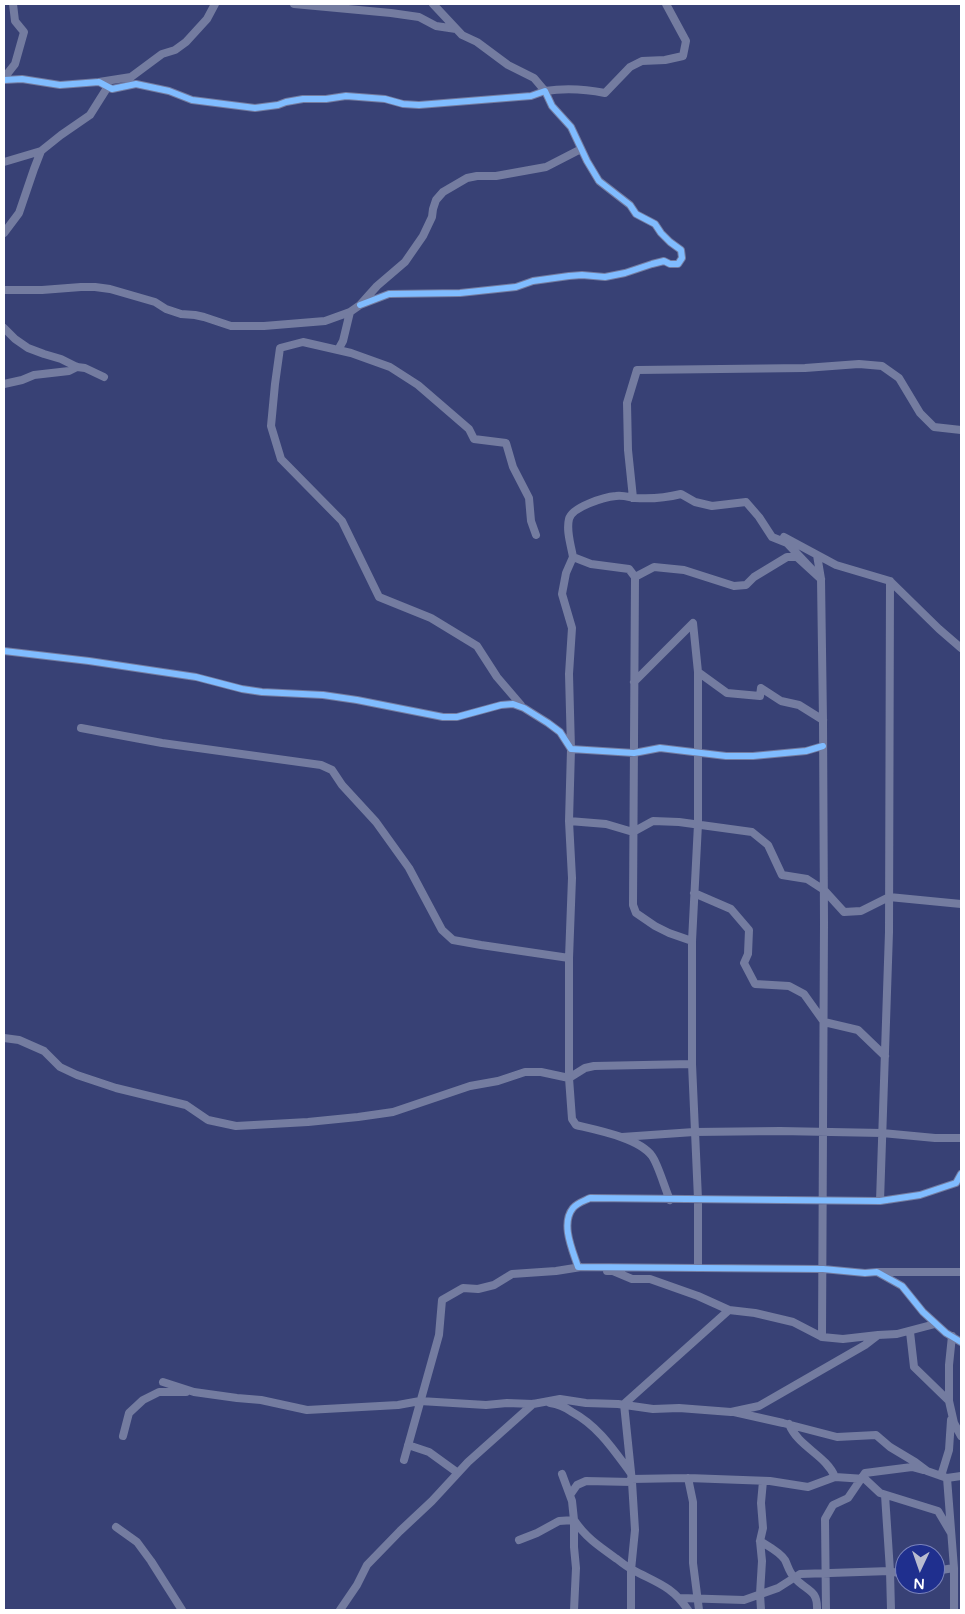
<!DOCTYPE html>
<style>
body{margin:0}
#map{position:relative;width:965px;height:1614px;overflow:hidden;background:#384175;font-family:"Varela Round",sans-serif}
canvas{display:block}
.frame{position:absolute;inset:0;border:5px solid #fff;pointer-events:none}
.north{position:absolute;left:895px;top:1544px;width:50px;height:50px;box-sizing:border-box;background:#1f2f8e;border:1px solid #7982bb;border-radius:50%;rotate:183deg;font-size:14px;font-weight:700;line-height:20px;text-align:center;color:#fff}
.north::after{content:'';display:block;margin:auto;width:18px;height:22px;background:#b9bccf;clip-path:polygon(50% 0,100% 100%,50% 72%,0 100%)}
</style>
<div id="map">
<canvas width="965" height="1614"></canvas>
<div class="frame"></div>
<div class="north">N</div>
</div>
<script>
const ctx = document.querySelector('canvas').getContext('2d');
ctx.lineJoin = 'round';
function stroke(path, color, width, dash) { ctx.strokeStyle = color; ctx.lineWidth = width; ctx.lineCap = dash ? 'butt' : 'round'; ctx.setLineDash(dash || []); ctx.stroke(path); }
stroke(new Path2D(`
 M294 4 391 13 419 17 436 26 456 29
 M433 4 462 35 477 42 508 65 534 78 545 91C565 88 585 89 605 93L630 67 642 61 665 60 683 56 686 41 666 4
 M4 78 15 64 24 32 15 21 13 4
 M4 80 22 79 60 85 99 82 112 89 136 84 169 91 192 100 255 108 278 105 286 102 303 99H326L346 96 385 99 403 104 419 105 531 96 545 91 552 106 571 127 587 161 599 181 630 205 636 214 655 224 661 233 670 242 681 250 682 258 678 264H670L664 261 652 264 625 273 605 277 582 275 569 276 533 281 516 287 460 293 389 294 360 305
 M99 82 131 77 162 54 175 50 186 42 207 19 215 4
 M4 162 41 151
 M4 233 19 213 34 169 41 151 61 135 90 115 107 88
 M4 290H42L81 287H95L110 289 155 302 166 309 181 314 195 315 204 317 231 326H264L325 321 350 312 360 305 377 286 405 262 423 236 432 217 433 209 436 200 443 192 467 178 477 176H496L546 167 581 149
 M4 328 15 339 28 348 44 354 61 359 77 367 85 368 104 377
 M338 350 343 341 350 312
 M4 384 22 380 34 375 69 371 77 367
 M681 494 695 502 712 506 746 502 759 517 772 537 787 543 821 579 797 557H787L754 577 746 585 734 586 684 570 654 567 635 577 629 569 591 564 573 557C571 545 566 531 569 519 572 507 604 497 616 496 622 495 629 497 635 498 651 499 665 498 681 494Z
 M633 498 628 450 627 403 637 370 805 368 859 364 882 366 899 378 920 413 934 427 961 430
 M784 537 836 565 890 581 939 629 961 648
 M817 555 821 579 823 720 824 923 822 1337
 M573 557 566 573 562 594 572 628 569 674 571 749 569 821 572 878 569 958V1078L572 1119 576 1125C597 1130 639 1138 652 1156 658 1164 665 1189 670 1200
 M635 577 633 905 636 913 655 926 669 933 692 941
 M4 651 89 661 196 677 242 689 262 692 323 695 357 700 443 717H457L501 705 513 704 524 708 548 723 560 732 571 749 634 753 660 748 726 756H753L806 751 823 746
 M698 672V824L692 941V1064L698 1199V1267
 M634 682 693 623 698 672 727 693 760 696 761 688 781 701 799 705 823 720
 M521 705 497 677 477 646 431 618 379 597 342 521 281 459 271 426 275 384 280 348 303 342 351 353 390 367 418 385 469 429 474 439 506 443 513 467 529 498 531 521 536 535
 M81 728 162 743 321 765 332 770 342 785 376 822 409 868 442 930 453 940 481 945 569 958
 M569 821 606 824 633 832 653 821 679 822 752 832 768 845 782 875 807 879 824 890 844 912 861 911 889 897 961 904
 M694 893 731 909 749 930 748 954 744 963 755 984 789 986 804 994 824 1022 858 1030 885 1056
 M4 1038 19 1040 44 1051 60 1067 77 1075 116 1088 186 1105 208 1120 236 1126 308 1122 358 1117 393 1112 470 1086 498 1081 525 1072H541L569 1078 585 1068 594 1066 692 1064
 M622 1137 694 1132 780 1131 882 1133 935 1138H961
 M961 1174 956 1183 920 1195 880 1201 590 1198C584 1201 577 1203 573 1208 560 1224 573 1251 578 1267L823 1269 865 1273 877 1272 902 1286 923 1312 946 1333 961 1342
 M880 1201 889 932 890 581
 M607 1271H613L632 1279H650L698 1296 729 1310 755 1313 793 1322 822 1337 843 1339 878 1335
 M878 1272H961
 M910 1332 914 1367 949 1401 954 1423 961 1436
 M163 1382 194 1392 237 1398 261 1400 307 1410 398 1405 420 1401 486 1405 507 1403 533 1404 560 1399 586 1403 618 1404 653 1409 679 1408 731 1412 759 1406 865 1345 878 1335 897 1334 935 1324
 M949 1401V1365L952 1336
 M550 1403C559 1404 565 1407 572 1412 598 1426 613 1449 630 1472
 M734 1412 783 1423 837 1437 876 1435 890 1447 915 1462 927 1471 947 1478 961 1476
 M789 1424C798 1447 826 1455 835 1477L865 1479 880 1493 938 1511 951 1533
 M123 1436 129 1413 143 1400 159 1392H186
 M408 1445 429 1452 458 1473
 M404 1460 439 1335 442 1300 463 1288 478 1289 494 1285 512 1274 556 1271 581 1267
 M562 1474 572 1501 574 1520V1547L576 1568 574 1610
 M941 1476 949 1450 951 1420
 M688 1478 693 1502V1563L699 1610
 M947 1478 954 1568V1610
 M631 1479 688 1478 770 1481 808 1487 835 1477
 M632 1482 624 1404 729 1310
 M570 1495 577 1485 586 1481 632 1482 635 1530 631 1570V1610
 M885 1495 890 1571 891 1610
 M116 1527 137 1542 151 1561 182 1610
 M519 1540 537 1533 559 1521 574 1520C586 1538 600 1547 617 1559 622 1563 627 1567 633 1570 657 1583 672 1586 688 1610
 M760 1541C768 1546 780 1552 785 1560 788 1566 789 1572 794 1577 805 1591 818 1588 817 1610
 M935 1571 954 1568
 M680 1598 744 1600 778 1588 800 1574 890 1571 905 1575
 M340 1610 357 1585 367 1565 400 1531 432 1501 468 1462 533 1404
 M761 1610 760 1594 762 1561 760 1541 763 1528 761 1503 763 1481
 M826 1610 825 1519 833 1505 848 1498 865 1473 912 1467 923 1470`), '#747ca0', 8);
stroke(new Path2D(`
 M4 80 22 79 60 85 99 82 112 89 136 84 169 91 192 100 255 108 278 105 286 102 303 99H326L346 96 385 99 403 104 419 105 531 96 545 91 552 106 571 127 587 161 599 181 630 205 636 214 655 224 661 233 670 242 681 250 682 258 678 264H670L664 261 652 264 625 273 605 277 582 275 569 276 533 281 516 287 460 293 389 294 360 305
 M4 651 89 661 196 677 242 689 262 692 323 695 357 700 443 717H457L501 705 513 704 524 708 548 723 560 732 571 749 634 753 660 748 726 756H753L806 751 823 746
 M961 1174 956 1183 920 1195 880 1201 590 1198C584 1201 577 1203 573 1208 560 1224 573 1251 578 1267L823 1269 865 1273 877 1272 902 1286 923 1312 946 1333 961 1342`), '#80bcff', 6);
</script>
